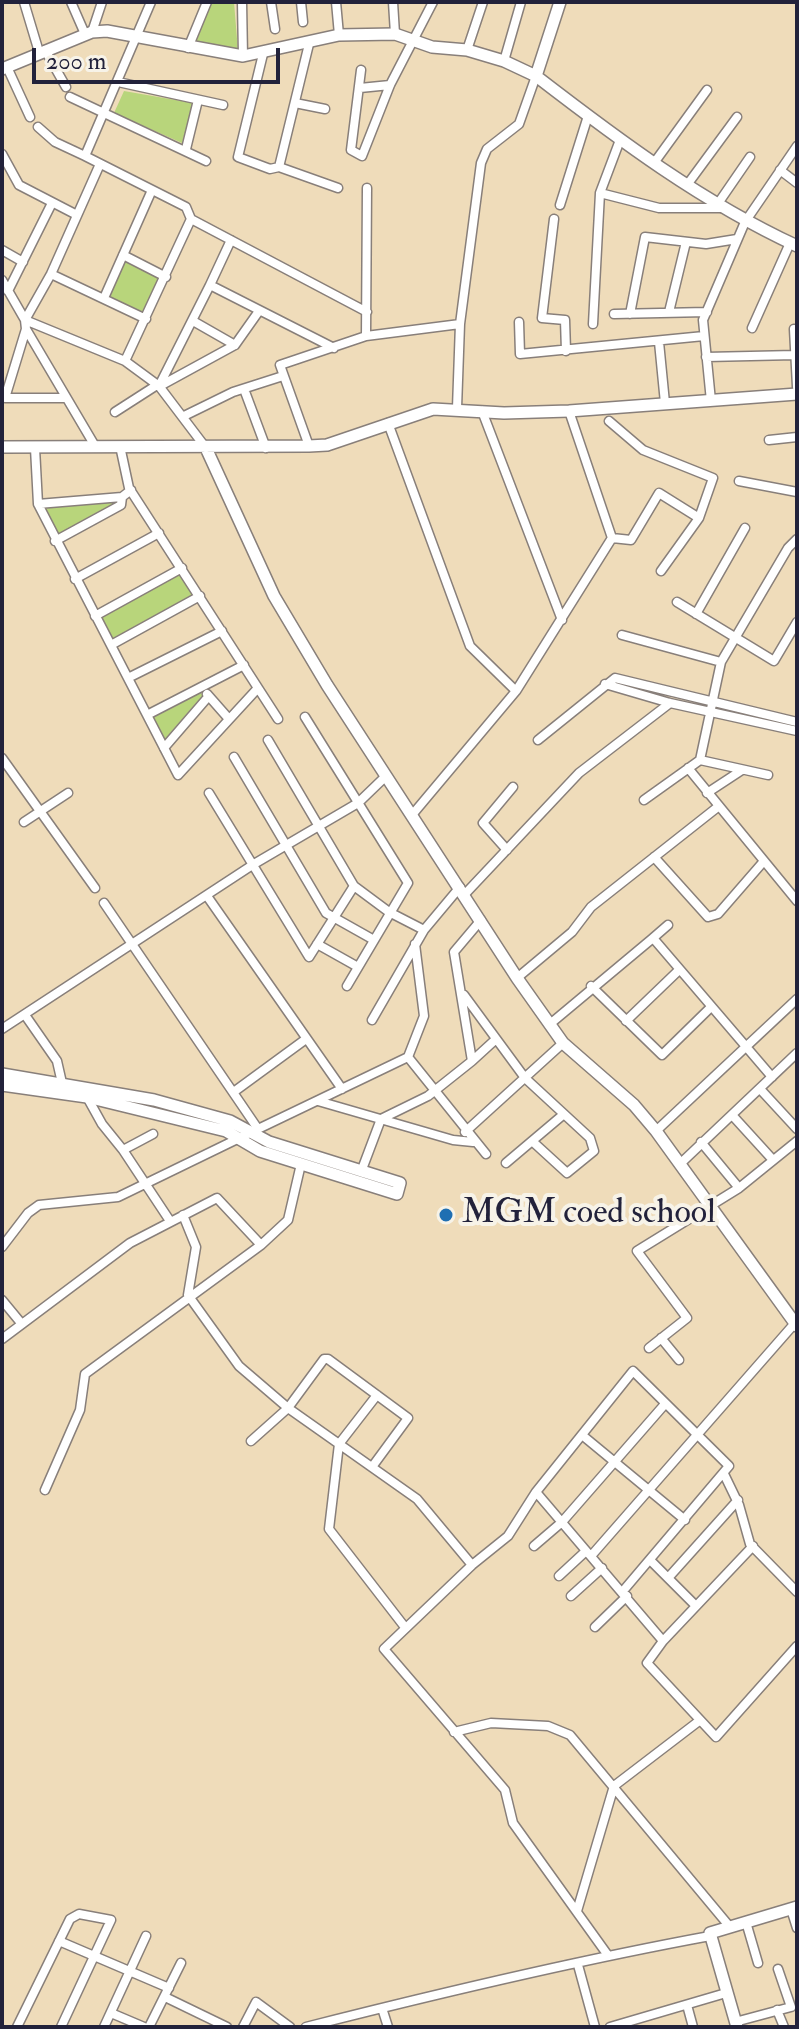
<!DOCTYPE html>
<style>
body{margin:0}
#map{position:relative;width:799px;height:2029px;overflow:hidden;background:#efdcba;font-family:"IM FELL Double Pica",serif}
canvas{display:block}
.frame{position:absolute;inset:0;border:4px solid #22223b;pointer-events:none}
.scale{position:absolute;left:32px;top:48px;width:248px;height:36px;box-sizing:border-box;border:4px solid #22223b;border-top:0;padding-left:10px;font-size:24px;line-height:28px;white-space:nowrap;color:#22223b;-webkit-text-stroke:6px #f7f3e8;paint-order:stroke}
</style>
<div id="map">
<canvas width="799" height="2029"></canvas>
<div class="frame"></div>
<div class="scale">200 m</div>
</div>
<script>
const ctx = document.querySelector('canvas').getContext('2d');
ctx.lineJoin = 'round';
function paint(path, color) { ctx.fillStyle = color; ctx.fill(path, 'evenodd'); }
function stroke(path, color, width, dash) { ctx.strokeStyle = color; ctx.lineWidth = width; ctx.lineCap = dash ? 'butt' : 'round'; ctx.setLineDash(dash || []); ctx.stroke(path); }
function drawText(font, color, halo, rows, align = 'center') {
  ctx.font = font + ' "IM FELL Double Pica",serif'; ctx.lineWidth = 8; ctx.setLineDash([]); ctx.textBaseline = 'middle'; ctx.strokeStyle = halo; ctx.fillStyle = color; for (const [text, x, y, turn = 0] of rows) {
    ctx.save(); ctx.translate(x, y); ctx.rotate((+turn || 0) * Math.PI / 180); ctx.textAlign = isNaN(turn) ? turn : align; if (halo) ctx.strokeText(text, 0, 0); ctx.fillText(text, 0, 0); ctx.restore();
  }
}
paint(new Path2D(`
 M211 2H234L238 51 195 45Z
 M124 91 193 103 182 143 114 113Z
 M124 261 160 278 143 313 108 296Z
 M117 497 118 502 56 535 43 509Z
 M182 573 194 595 113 640 100 618Z
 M200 692 203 695 165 739 152 716Z`), '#b8d57b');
const street = new Path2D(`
 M24 2 39 52
 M71 2 85 34
 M151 2 85 156 186 207 191 219 367 312
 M242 2 243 56
 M271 2 275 29
 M301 2 303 22
 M336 2 339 35
 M393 2 395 34
 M92 32 102 2
 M309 44 279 167 338 188
 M188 48 207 2
 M45 50 66 87
 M467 50 483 2
 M263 54 238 157 270 169 279 167
 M504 61 521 2
 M7 67 30 117
 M361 70 351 150 362 156 390 85 433 2
 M118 82 223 105
 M360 88 390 85
 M70 97 206 161
 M295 103 325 109
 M38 127 55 142 85 156
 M186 149 198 100
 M2 154 19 185 77 215
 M654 163 707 90
 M780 170 797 183
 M687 185 737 117
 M600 193 659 208H721
 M560 205 588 116
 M717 205 750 157
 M554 219 542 318 565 320 566 351
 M2 250 23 262
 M123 255 166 277
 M51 274 146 319
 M2 280 25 320 125 361 159 386 206 448
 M210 285 231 240
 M8 291 51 205
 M104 298 152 190
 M669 312 686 242
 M614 314 707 312
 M630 314 645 237 706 244 737 239
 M193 321 235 345
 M519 322 520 354 704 336
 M593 324 600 193 620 140
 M752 328 790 243
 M26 329 95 446
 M794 329 797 387
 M366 336 367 188
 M659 342 665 403
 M706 357 795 355
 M125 361 191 219
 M159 386 210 285 334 348
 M160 386 235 345 259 311
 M244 389 266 448
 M66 398H5L26 329 25 320 51 274 100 164
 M711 401 703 320 745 222 797 146
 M457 408 460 324 481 163 487 149 519 124 536 76
 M482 411 562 620
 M115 412 157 385
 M184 416 233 392 283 376
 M609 421 643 450 713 478 699 518 661 571
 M388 423 470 646 516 691
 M769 440 797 437
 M120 446 129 488 278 719
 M309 446 280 365 366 336 460 324
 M35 448 38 504 178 775 258 688
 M739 481 797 492
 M38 504 122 497 131 490
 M612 538 631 540 659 493 699 518
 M55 541 121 505 122 497
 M75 579 159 533
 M677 602 774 661 797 622
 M696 614 745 528
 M95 616 182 568
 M622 635 721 662
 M111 645 200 596
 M128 678 222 631
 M605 684 670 703 797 731
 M207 694 229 719
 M147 715 244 665
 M305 717 408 883 347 986
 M268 740 354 886 389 912 424 930
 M538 740 615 678 797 722
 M164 748 208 697
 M234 757 326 913 374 940
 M2 758 95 888
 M700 760 768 775
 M688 768 797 901
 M209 793 309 957 354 886
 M707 793 742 770
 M644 800 700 760 721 662 788 548 797 539
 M412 815 516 691 612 538 569 411
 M24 822 68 793
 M507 850 483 823 513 787
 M654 857 708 917 718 914 764 861
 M465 894 579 773 670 703
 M207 896 342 1089
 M653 938 668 925
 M317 944 358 967
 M517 978 572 932 591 907 719 806
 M591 986 662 1055 710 1008
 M464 995 525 1078 590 1138 594 1151 567 1173 532 1141
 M25 1015 57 1061 62 1083
 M372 1020 424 930 460 887
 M626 1021 678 971
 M550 1024 653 938 772 1077
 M2 1029 254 864 358 803 386 776
 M408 1057 424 1016 415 944
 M472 1061 495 1040
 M761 1090 797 1129
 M235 1091 306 1039
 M87 1097 102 1124 123 1150 170 1221
 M318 1101 453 1140 473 1142
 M732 1115 773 1160
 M258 1129 408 1057 486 1154
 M656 1131 797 999
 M465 1132 563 1043
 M701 1142 739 1188
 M123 1150 153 1134
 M506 1163 564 1114
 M681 1163 797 1053
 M361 1172 381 1119 428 1096 472 1061 454 952 481 920
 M183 1215 196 1247 188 1295 239 1366 288 1408 417 1499 472 1565
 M261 1245 288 1220 301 1164
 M2 1247 28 1213 39 1205 118 1197 258 1129 104 903
 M2 1300 21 1323
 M661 1338 679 1360
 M2 1339 130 1243 217 1198 261 1245 85 1374 80 1410 45 1490
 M649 1348 687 1318 637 1251 739 1188 797 1141
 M377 1395 339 1444 329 1529 404 1626
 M582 1435 685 1520
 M251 1441 288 1408 324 1359H328L408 1418 372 1467
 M724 1474 739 1505 750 1544 797 1592
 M536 1492 663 1641 647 1663 716 1737 797 1646
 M534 1546 562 1522 665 1404
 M591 1556 795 1323
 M650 1560 696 1606
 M559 1576 586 1551
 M668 1578 738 1500
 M571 1596 602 1568
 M595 1627 627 1596
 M663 1641 753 1546
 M454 1732 491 1723 548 1726 570 1735 730 1927
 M791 1909 797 1928
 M577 1911 614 1786 699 1721
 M746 1922 758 1963
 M59 1941 169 1988
 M607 1954 513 1823 505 1790 384 1649 472 1565 508 1536 536 1492 633 1371 729 1466 623 1591
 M578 1965 595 2027
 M165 1997 227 2027
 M687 2005 693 2027
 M382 2008 388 2027
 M777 2010 784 2027
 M111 2013 144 2027
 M735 2022 791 2007 778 1969
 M17 2027 70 1919 79 1914 111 1920 61 2027
 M104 2027 146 1936
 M149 2027 181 1963
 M243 2027 256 2002 290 2027
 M306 2027C440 1993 574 1961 710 1936
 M610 2027 726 1993`);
const secondary = new Path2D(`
 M560 2 536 76C619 140 702 202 797 246
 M2 69 92 32 107 31 243 56 339 35 395 34 432 47 467 50 504 61 536 76
 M2 447 309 446 327 445 433 409 504 413 569 411 797 394
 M206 448 274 596 327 685 517 978 563 1043 634 1105 656 1131 797 1326
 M2 1074 154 1100 230 1121 269 1142 400 1183 397 1194 260 1151 226 1131 87 1097 2 1085
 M737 2027 710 1933 797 1907`);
stroke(street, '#887f7a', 11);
stroke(secondary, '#887f7a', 14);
stroke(street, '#fff', 8);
stroke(secondary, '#fff', 11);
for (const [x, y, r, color] of [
 [446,1215,8,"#1f6fb2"]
]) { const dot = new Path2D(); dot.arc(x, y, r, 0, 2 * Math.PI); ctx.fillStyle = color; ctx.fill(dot); stroke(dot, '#f7f3e8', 3); }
drawText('34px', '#22223b', '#f7f3e8', [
 ["MGM coed school",462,1215]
], 'left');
</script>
